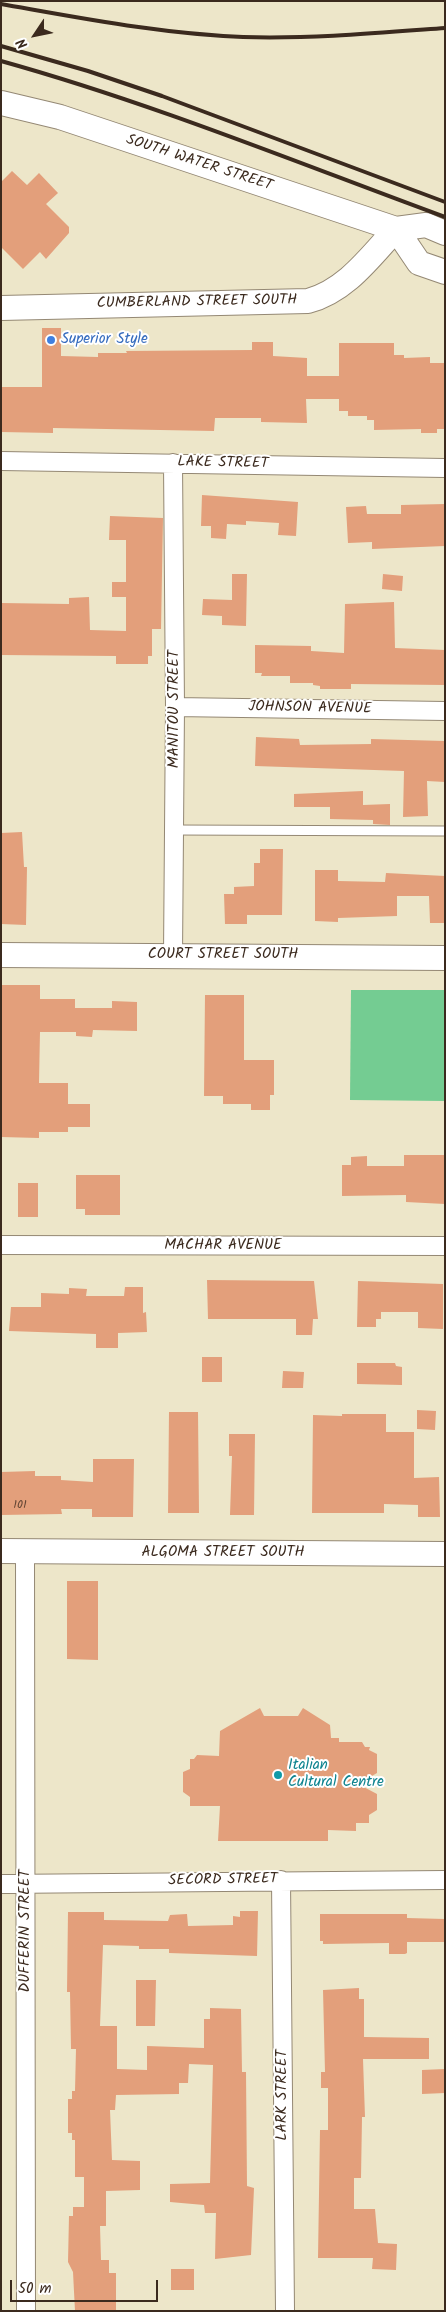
<!DOCTYPE html>
<style>
body{margin:0}
#map{position:relative;width:446px;height:2312px;overflow:hidden;background:#ede6c9;font-family:Kalam,sans-serif}
canvas{display:block}
.frame{position:absolute;inset:0;border:2px solid #3b2a1e;pointer-events:none}
.north{position:absolute;left:10px;top:10px;width:50px;height:50px;-webkit-text-stroke:4px #fff;paint-order:stroke;rotate:236deg;font-size:14px;font-weight:700;line-height:20px;text-align:center;color:#3b2a1e}
.north::after{content:'';display:block;margin:auto;width:18px;height:22px;background:#3b2a1e;clip-path:polygon(50% 0,100% 100%,50% 72%,0 100%)}
.scale{position:absolute;left:10px;top:2280px;width:148px;height:22px;box-sizing:border-box;border:2px solid #3b2a1e;border-top:0;padding-left:6px;font-size:15px;line-height:18px;white-space:nowrap;color:#3b2a1e;-webkit-text-stroke:4px #fff;paint-order:stroke}
</style>
<div id="map">
<canvas width="446" height="2312"></canvas>
<div class="frame"></div>
<div class="north">N</div>
<div class="scale">50 m</div>
</div>
<script>
const ctx = document.querySelector('canvas').getContext('2d');
ctx.lineJoin = 'round';
function paint(path, color) { ctx.fillStyle = color; ctx.fill(path, 'evenodd'); }
function stroke(path, color, width, dash) { ctx.strokeStyle = color; ctx.lineWidth = width; ctx.lineCap = dash ? 'butt' : 'round'; ctx.setLineDash(dash || []); ctx.stroke(path); }
function drawText(font, color, halo, rows, align = 'center') {
  ctx.font = font + ' Kalam,sans-serif'; ctx.lineWidth = 4; ctx.setLineDash([]); ctx.textBaseline = 'middle'; ctx.strokeStyle = halo; ctx.fillStyle = color; for (const [text, x, y, turn = 0] of rows) {
    ctx.save(); ctx.translate(x, y); ctx.rotate((+turn || 0) * Math.PI / 180); ctx.textAlign = isNaN(turn) ? turn : align; if (halo) ctx.strokeText(text, 0, 0); ctx.fillText(text, 0, 0); ctx.restore();
  }
}
paint(new Path2D(`
 M351 990H445V1101L350 1100Z`), '#74cc92');
paint(new Path2D(`
 M12 171 27 185 39 173 58 193 46 204 69 227V233L46 259 40 252 23 269 1 247V182Z
 M42 328H61V356L98 357V353H127L126 351 252 350V342H273V356L307 358V376H339V343H394V355H404V358L430 357V363H445V429H437V433H421V429L374 430V420H367V416H348V411H339V399H306L307 423 261 422V418H215L214 431 53 428V433L1 432V387H42Z
 M202 495 298 502 296 536 278 535 279 523 246 521V525L227 524 226 539 211 538V526H201Z
 M445 504V546L372 549V542L348 543 346 507 366 506 367 514H401V505Z
 M110 516 163 518 161 629H152V656H148V664H116V656L1 655V603L69 604V598L89 597 90 630 126 631V597H112V582H126V540H109Z
 M232 574H247L246 626 222 625V616L202 615 203 599 232 600Z
 M383 574 403 576 402 591 382 589Z
 M394 602 395 648 445 650V685L351 684V689H320V686L313 685V683H290V676H261L262 673H255V645L311 646V651L344 653 345 604Z
 M256 737 299 739 300 745 371 744V739L445 741V782L427 781 428 816 403 817 404 771 255 766Z
 M363 791V805L390 804V825L373 824V820L330 819V807H294V794Z
 M22 832 24 867H27L26 925 1 924V833Z
 M260 849H283L282 915H247V924H225L224 894H234V887L254 886V863H260Z
 M315 870H338V881L385 882 386 873 445 876V923H430L429 896H397V916L338 918V922L315 921Z
 M1 985H40V999H75V1008H112V1001L137 1002V1031L93 1030 92 1037 76 1036V1032H40L39 1083H68V1104H90V1127H68V1132H39V1138L1 1137Z
 M205 995H244V1060H274V1095H270V1110H251V1104H223V1096H204Z
 M404 1155H445V1204L406 1202V1195L342 1196V1165H351V1157L367 1156V1166H404Z
 M76 1175H120V1215H85V1209H76Z
 M18 1183H38V1217H18Z
 M207 1280 314 1281 318 1319H313L312 1335H296V1319H208Z
 M358 1281 443 1284V1329L418 1328V1312H381V1319H376V1327H357Z
 M125 1287H143V1313L146 1312 147 1332 118 1333V1348H96V1334L9 1331 11 1307H41V1293L69 1294V1288L87 1289 86 1296H124Z
 M202 1357H222V1382H202Z
 M357 1363H395L396 1366 402 1367V1385L357 1384Z
 M283 1371 304 1372 303 1388H282Z
 M417 1410 436 1411 435 1430 417 1429Z
 M169 1412H198L199 1513H168Z
 M342 1414H386V1432H414V1478L439 1477 440 1517H418V1505L384 1504V1513H312L313 1415 342 1416Z
 M229 1434H255L254 1515H230L232 1456H229Z
 M93 1459H134L133 1517H92V1509H61L62 1514 1 1515V1472L35 1471V1476H61V1480L93 1482Z
 M67 1581H98V1660L67 1659Z
 M260 1708 264 1716H298L303 1708 330 1725 331 1738H339V1742H362L365 1747H370L369 1750 377 1754V1773L358 1784 377 1794V1810L369 1815V1823H356V1831L328 1830V1841H218L220 1806H190V1797L183 1792V1772L190 1769V1759H194L197 1755 219 1756 220 1731Z
 M240 1911H258L257 1956 169 1953V1949H139V1946L103 1945 100 2026H117V2069L147 2070V2046L204 2048V2019H210V2008L241 2009 242 2072H246L247 2186 254 2188 251 2255 215 2259 216 2213H205L204 2205 170 2202V2184L210 2183 213 2065 189 2064 188 2083H179V2094L116 2095 115 2110H110L112 2160 140 2161V2190L106 2191V2226H100L101 2260H109V2273H116V2311H75L73 2272 68 2262 69 2216H73V2207H84V2177H75V2140H72V2133H68V2099H72V2091H75L76 2049H71L70 1992H67L68 1912H104V1920L168 1921 170 1915 187 1914 188 1926 233 1925V1916L240 1917Z
 M320 1914H407V1918L445 1919V1942H407V1953L405 1954H389V1943L323 1944V1941H320Z
 M136 1980H156L155 2026H136Z
 M359 1988V1999H364V2037L429 2038V2059H363L365 2117H362L361 2178H354V2209H375L378 2243 397 2244 396 2270 372 2269 373 2258H318L320 2130H328V2088H321V2072H325L323 1990Z
 M445 2069V2093L422 2094V2070Z
 M171 2269H194V2290H171Z`), '#e39f7b');
const lane = new Path2D(`
 M174 830 445 831`);
const street = new Path2D(`
 M1 461 445 468
 M173 463 175 707 173 955
 M175 707 445 711
 M1 1245 445 1246
 M25 1552 26 2311
 M281 1880 285 2311
 M1 1884 445 1880`);
const secondary = new Path2D(`
 M1 103 60 117 396 229 426 225 445 233
 M396 229 419 263 445 272
 M1 308 308 301C346 291 370 257 396 229
 M1 955 445 958
 M1 1551 445 1554`);
stroke(lane, '#948874', 11);
stroke(street, '#948874', 20);
stroke(secondary, '#948874', 26);
stroke(lane, '#fff', 9);
stroke(street, '#fff', 18);
stroke(secondary, '#fff', 24);
stroke(new Path2D(`
 M1 4C81 18 162 34 243 37 310 39 378 33 445 28
 M1 46 88 71 162 96 445 202
 M1 61C152 103 298 163 445 217`), '#3b2a1e', 4);
for (const [x, y, r, color] of [
 [51,340,5,"#3f7fe0"],
 [278,1775,5,"#0f9aa8"]
]) { const dot = new Path2D(); dot.arc(x, y, r, 0, 2 * Math.PI); ctx.fillStyle = color; ctx.fill(dot); stroke(dot, '#fff', 2); }
drawText('12px', '#654735', null, [
 ["101",20,1506]
]);
drawText('15px', '#3b2a1e', '#fff', [
 ["SOUTH WATER STREET",199,164,18],
 ["CUMBERLAND STREET SOUTH",197,303,-1],
 ["LAKE STREET",223,464,1],
 ["MANITOU STREET",175,709,-90],
 ["JOHNSON AVENUE",310,709,1],
 ["COURT STREET SOUTH",223,955],
 ["MACHAR AVENUE",223,1246],
 ["ALGOMA STREET SOUTH",223,1553],
 ["SECORD STREET",223,1881,-1],
 ["DUFFERIN STREET",26,1931,-90],
 ["LARK STREET",283,2095,-90]
]);
drawText('15px', '#366cbe', '#fff', [
 ["Superior Style",61,340]
], 'left');
drawText('15px', '#0d838f', '#fff', [
 ["Italian",288,1766],
 ["Cultural Centre",288,1783]
], 'left');
</script>
